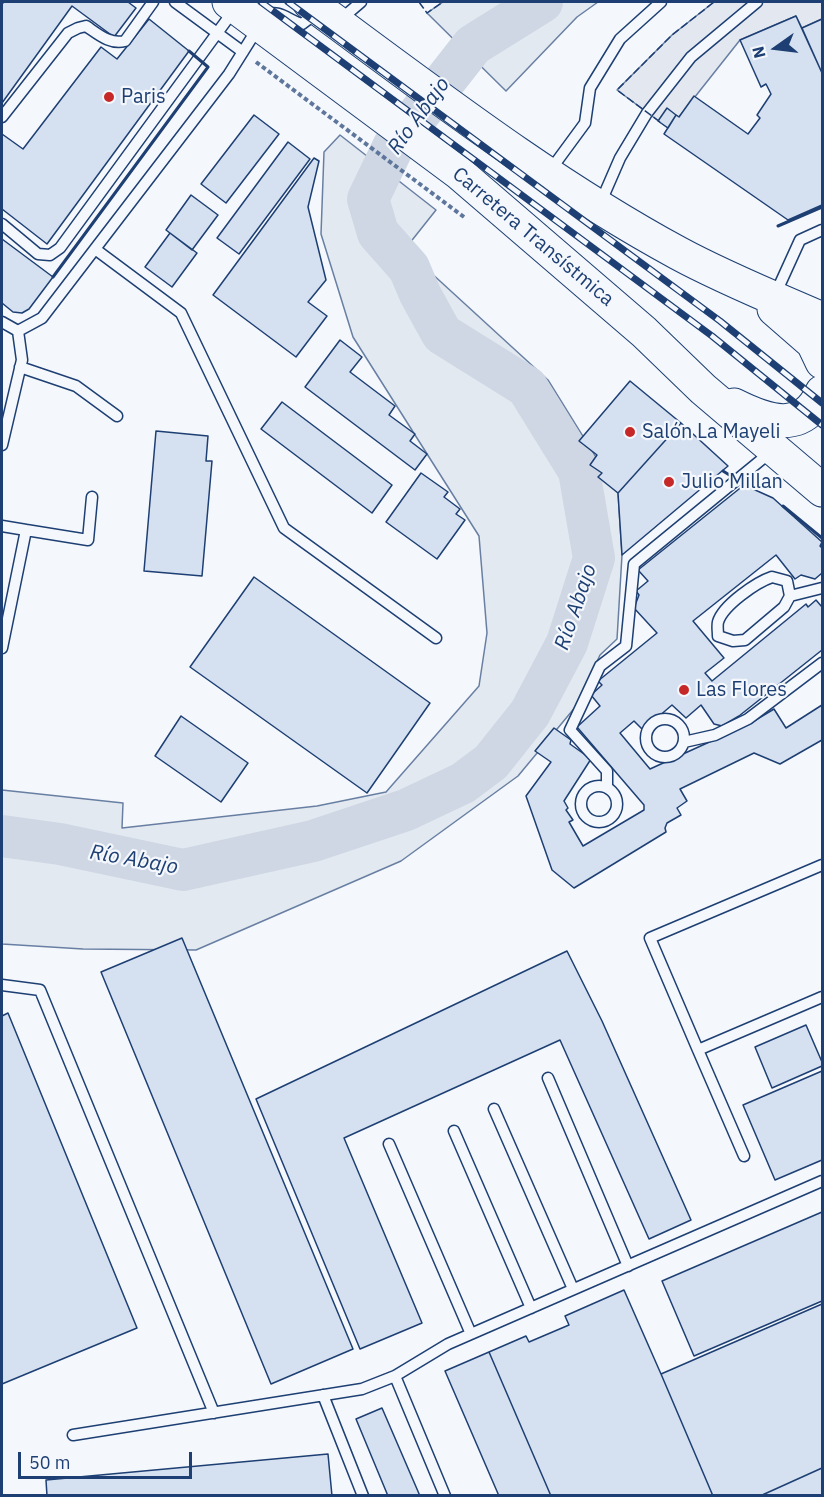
<!DOCTYPE html>
<meta charset="utf-8">
<style>
body{margin:0}
#map{position:relative;width:824px;height:1497px;overflow:hidden;background:#f4f7fb;font-family:"IBM Plex Sans",sans-serif}
canvas{display:block}
.frame{position:absolute;inset:0;border:3px solid #1d3f73;pointer-events:none}
.north{position:absolute;left:746px;top:18px;width:60px;height:60px;-webkit-text-stroke:4px #f4f7fb;paint-order:stroke;rotate:256deg;font-size:16px;font-weight:700;line-height:24px;text-align:center;color:#1d3f73}
.north::after{content:'';display:block;margin:auto;width:21px;height:27px;background:#1d3f73;clip-path:polygon(50% 0,100% 100%,50% 72%,0 100%)}
.scale{position:absolute;left:18px;top:1452px;width:174px;height:27px;box-sizing:border-box;border:3px solid #1d3f73;border-top:0;padding-left:8px;font-size:18px;line-height:21px;white-space:nowrap;color:#1d3f73;-webkit-text-stroke:4px #f4f7fb;paint-order:stroke}
</style>
<div id="map">
<canvas width="824" height="1497"></canvas>
<div class="frame"></div>
<div class="north">N</div>
<div class="scale">50 m</div>
</div>
<script>
const ctx = document.querySelector('canvas').getContext('2d');
ctx.lineJoin = 'round';
function paint(path, color) { ctx.fillStyle = color; ctx.fill(path, 'evenodd'); }
function stroke(path, color, width, dash) { ctx.strokeStyle = color; ctx.lineWidth = width; ctx.lineCap = dash ? 'butt' : 'round'; ctx.setLineDash(dash || []); ctx.stroke(path); }
function drawText(font, color, halo, rows, align = 'center') {
  ctx.font = font + ' "IBM Plex Sans",sans-serif'; ctx.lineWidth = 4.5; ctx.setLineDash([]); ctx.textBaseline = 'middle'; ctx.strokeStyle = halo; ctx.fillStyle = color; for (const [text, x, y, turn = 0] of rows) {
    ctx.save(); ctx.translate(x, y); ctx.rotate((+turn || 0) * Math.PI / 180); ctx.textAlign = isNaN(turn) ? turn : align; if (halo) ctx.strokeText(text, 0, 0); ctx.fillText(text, 0, 0); ctx.restore();
  }
}
const green = new Path2D(`
 M443 2H598L577 17 506 91 427 13Z
 M340 135 436 210 405 249 548 380 618 493 622 555 617 639 600 655 577 705 518 776 401 861 196 950 83 949 2 944V790L123 803 122 828 317 806 386 792 479 686 487 633 479 536 353 337 321 234 324 152Z`);
paint(green, '#e3e9f0');
stroke(green, '#687fa3', 1.5);
const parking = new Path2D(`
 M714 2H822V19L802 28 796 16 740 40 679 117 676 115 668 128 617 90 672 35Z`);
paint(parking, '#e3e8f0');
stroke(parking, '#687fa3', 1.5);
stroke(new Path2D(`
 M2 836 60 844 183 870 313 841 406 810 463 783 491 762 530 713 567 643 594 558 579 471 527 387 442 334 420 294 409 268 378 233 368 199 393 147 473 45 542 2`), '#cfd7e4', 42);
const building = new Path2D(`
 M4 2H128L136 8 114 37 72 6 2 103V4Z
 M796 16 822 73V205L788 220 664 134 676 115 679 117 694 96 748 134 760 118 757 115 771 94 766 84 761 87 740 40Z
 M149 19 189 51 47 244 2 209V134L23 149 101 47 117 59Z
 M822 19V73L802 28Z
 M667 108 676 115 668 128 658 121Z
 M254 115 279 134 226 203 201 184Z
 M288 142 310 159 239 254 217 238Z
 M314 158 319 161 308 207 326 280 308 302 327 316 296 357 213 295Z
 M191 195 218 215 192 250 166 230Z
 M170 233 197 253 172 287 145 267Z
 M2 239 53 277 29 309 22 313 13 312 2 303Z
 M340 340 362 357 350 372 395 406 389 415 415 434 410 441 427 454 415 470 305 387Z
 M630 381 681 423 618 493 598 477 602 473 590 465 597 455 579 441Z
 M282 402 392 485 372 513 261 429Z
 M681 423 728 466 622 555 618 493Z
 M156 431 208 436 206 461H212L202 576 144 571Z
 M421 473 448 492 444 497 460 509 456 514 465 520 437 559 386 522Z
 M744 485 773 498 822 542 820 546 822 548V573L815 579 801 575 795 579 776 555 693 621 724 658 705 673 712 681 806 604 808 607 816 600 822 607V650L739 716 722 726 714 724 701 705 686 718 672 705 643 730 634 721 620 733 650 769 749 724 774 709 786 728 822 705V740L780 764 754 753 680 789 687 801 677 808 681 815 667 823 665 828 666 832 574 888 552 870 526 796 551 762 535 751 554 728 571 740 570 744 591 759 564 801 568 808 566 810 573 820 569 822 583 846 644 810V805L577 727 600 706 591 695 602 685 598 681 657 633 634 608 639 595 636 591 648 581 638 570Z
 M254 577 430 703 367 793 190 667Z
 M181 716 248 763 221 802 155 756Z
 M182 938 353 1349 271 1384 101 972Z
 M567 951 602 1021 691 1220 649 1239 560 1040 344 1138 422 1323 360 1349 256 1099Z
 M8 1013 137 1328 2 1384V1016Z
 M806 1025 822 1062V1066L772 1088 755 1047Z
 M822 1071V1160L775 1180 743 1105Z
 M822 1212V1301L694 1356 662 1281Z
 M624 1290 661 1374 713 1496H551L489 1352 526 1336 529 1342 569 1325 565 1316Z
 M822 1304V1468L760 1496H713L661 1374Z
 M489 1352 551 1496H499L445 1371Z
 M382 1408 420 1496H388L356 1419Z
 M328 1454 332 1496H47L46 1480Z
 M822 1468V1496H760Z`);
paint(building, '#d5e0f0');
stroke(building, '#1d3f73', 1.5);
const service = new Path2D(`
 M175 2 243 52
 M340 20 361 2
 M2 117 68 33 78 28 86 26C98 34 110 45 125 41L153 2
 M549 172 585 123 590 88 620 39 661 2
 M600 204 620 158 647 113 691 57 757 2
 M2 224 38 254 50 255 60 248 234 10
 M95 249 181 313 284 528 436 638
 M775 295 800 240 822 230
 M2 322 18 331 42 318 229 74 266 15C280 9 289 21 302 24L318 12
 M20 367 76 386 117 416
 M2 445 22 360 18 331
 M2 526 26 530 2 648
 M26 530 88 540 92 497
 M772 577 787 581 790 596 784 607 745 640 733 641 718 636C718 631 717 626 718 622 723 605 757 582 772 577Z
 M790 596 822 588
 M646 738a19 19 0 1 1 38 0a19 19 0 1 1-38 0Z
 M684 742 715 735 748 719 822 663
 M581 804a18 18 0 1 1 36 0a18 18 0 1 1-36 0Z
 M607 787V771L570 730 600 666 626 646 634 564 772 451
 M822 865 650 938 698 1050 822 997
 M2 985 40 990 214 1413
 M698 1050 744 1156
 M548 1078 628 1266
 M494 1109 573 1289
 M454 1131 531 1308
 M389 1144 471 1334
 M395 1376 445 1496
 M323 1395 363 1496
 M73 1435 362 1389 395 1376 448 1344 822 1181`);
const primary = new Path2D(`
 M229 2 459 173 644 332 703 389 822 490
 M309 2C429 90 547 182 678 253 724 278 774 298 822 319
 M774 309 813 343 822 362
 M734 405C768 422 803 434 822 392`);
stroke(service, '#1d3f73', 13);
stroke(primary, '#1d3f73', 35);
stroke(new Path2D(`
 M256 62 464 217`), '#5e769c', 4, [4.5, 3]);
stroke(service, '#f4f7fb', 10);
stroke(primary, '#f4f7fb', 33);
const rail = new Path2D(`
 M261 2 712 336 822 425
 M288 2 720 321 822 403`);
stroke(rail, '#1d3f73', 7);
stroke(rail, '#f4f7fb', 4.5, [14]);
stroke(new Path2D(`
 M419 2 427 13 443 2
 M660 122 617 90 672 35 714 2`), '#1d3f73', 1.5, [8, 3]);
stroke(new Path2D(`
 M778 226 822 207
 M53 277 208 67 189 51
 M723 471 747 486
 M783 506 822 538`), '#1d3f73', 3);
for (const [x, y, r, color] of [
 [109,97,6,"#c62828"],
 [630,432,6,"#c62828"],
 [669,482,6,"#c62828"],
 [684,690,6,"#c62828"]
]) { const dot = new Path2D(); dot.arc(x, y, r, 0, 2 * Math.PI); ctx.fillStyle = color; ctx.fill(dot); stroke(dot, '#f4f7fb', 2); }
drawText('20px', '#1d3f73', '#f4f7fb', [
 ["Paris",121,97],
 ["Salón La Mayeli",642,432],
 ["Julio Millan",681,482],
 ["Las Flores",696,690]
], 'left');
drawText('20px', '#1d3f73', '#f4f7fb', [
 ["Carretera Transístmica",533,237,40]
]);
drawText('italic 21px', '#1d3f73', '#f4f7fb', [
 ["Río Abajo",419,116,-54],
 ["Río Abajo",576,607,-71],
 ["Río Abajo",134,860,10]
]);
</script>
